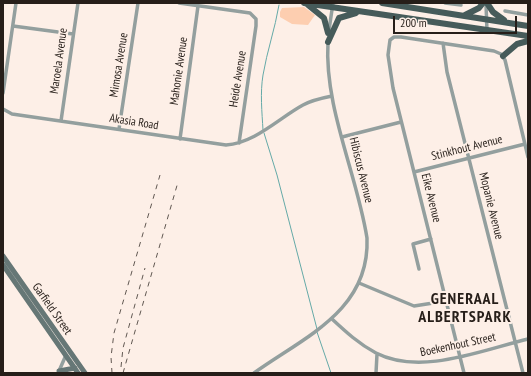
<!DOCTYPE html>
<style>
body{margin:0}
#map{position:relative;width:531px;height:376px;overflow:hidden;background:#fdefe7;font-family:"PT Sans Narrow",sans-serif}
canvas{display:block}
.frame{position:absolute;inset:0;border:4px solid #261e19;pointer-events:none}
.scale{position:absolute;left:393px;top:16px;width:124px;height:18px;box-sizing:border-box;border:2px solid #261e19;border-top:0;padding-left:5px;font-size:12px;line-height:14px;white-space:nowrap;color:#261e19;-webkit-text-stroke:3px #fdefe7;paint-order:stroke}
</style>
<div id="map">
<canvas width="531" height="376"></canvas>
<div class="frame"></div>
<div class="scale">200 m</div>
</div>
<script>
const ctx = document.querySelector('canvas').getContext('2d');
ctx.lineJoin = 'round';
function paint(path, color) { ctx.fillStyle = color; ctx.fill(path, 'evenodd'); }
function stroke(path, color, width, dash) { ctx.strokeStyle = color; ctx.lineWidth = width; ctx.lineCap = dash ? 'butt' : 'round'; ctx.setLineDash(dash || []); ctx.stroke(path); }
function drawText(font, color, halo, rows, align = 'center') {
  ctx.font = font + ' "PT Sans Narrow",sans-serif'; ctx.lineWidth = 4; ctx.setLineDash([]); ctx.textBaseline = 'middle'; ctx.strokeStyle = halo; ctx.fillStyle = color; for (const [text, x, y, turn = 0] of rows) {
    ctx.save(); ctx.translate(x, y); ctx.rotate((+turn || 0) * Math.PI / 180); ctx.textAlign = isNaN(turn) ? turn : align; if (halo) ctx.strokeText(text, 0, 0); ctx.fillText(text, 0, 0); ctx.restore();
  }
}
paint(new Path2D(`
 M304 7 315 15 308 25 292 24 280 17V12L282 8Z`), '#fdceb0');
stroke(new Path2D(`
 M263 130C262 112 260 93 263 75 267 51 275 29 279 5
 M264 133 277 175 317 329
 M317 332 331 373`), '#64a9a7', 1);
stroke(new Path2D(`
 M179 3 250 13 256 19V26L239 143
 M445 3 461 5
 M486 4 487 31
 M505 11 528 15
 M13 26 73 34
 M329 30 333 3
 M443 43 447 72 523 373
 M3 93 16 3
 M3 109 12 114 226 145C255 143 279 118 303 105 312 100 322 98 332 96
 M61 121 78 3
 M119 129 138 3
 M342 137 401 122
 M180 139 198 6
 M414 172 525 144
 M419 269 413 244 431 239
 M359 283 414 306 446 301
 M332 319C346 332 359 344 376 353 421 376 482 350 528 339
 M59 371 66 355
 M254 373C304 337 370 311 367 238 357 174 324 107 328 42
 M376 373 377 354
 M464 373 393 88 388 55 390 40 394 37H401L494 51 501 54 505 60 528 157`), '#939f9e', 3.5);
stroke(new Path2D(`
 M3 256 85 373
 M3 265 78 373
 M59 371 75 368`), '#667776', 5);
stroke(new Path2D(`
 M304 3 528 36
 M382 3 528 26
 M487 3 493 12 504 20
 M308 5 324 18 328 33
 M465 15 479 8 483 3
 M328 42 339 18 356 13
 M503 56 517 44 528 41`), '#465b5a', 6);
stroke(new Path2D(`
 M121 367 123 348 145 268
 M112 373 111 357 114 333 160 175
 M123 373 178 182`), '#605751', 1, [5, 5]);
drawText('12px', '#261e19', '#fdefe7', [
 ["Maroela Avenue",59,61,-82],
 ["Mimosa Avenue",119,65,-81],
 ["Mahonie Avenue",179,71,-82],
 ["Heide Avenue",238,79,-81],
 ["Akasia Road",134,122,9],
 ["Stinkhout Avenue",467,148,-14],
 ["Hibiscus Avenue",361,170,76],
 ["Eike Avenue",431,198,76],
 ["Mopanie Avenue",491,206,76],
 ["Garfield Street",52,309,55],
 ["Boekenhout Street",458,345,-12]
]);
ctx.letterSpacing = '1px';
drawText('bold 16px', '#261e19', '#fdefe7', [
 ["GENERAAL",465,299],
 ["ALBERTSPARK",465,317]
]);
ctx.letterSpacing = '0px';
</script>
